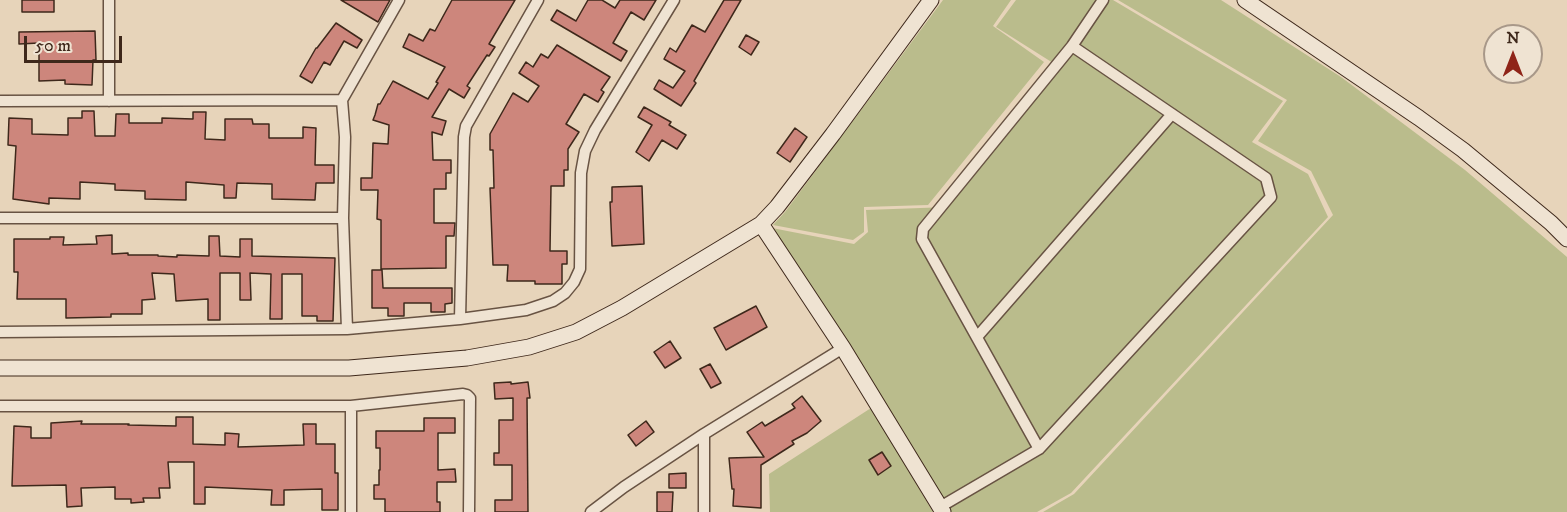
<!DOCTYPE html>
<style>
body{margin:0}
#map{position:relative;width:1567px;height:512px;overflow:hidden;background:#e7d4ba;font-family:"IM FELL DW Pica",serif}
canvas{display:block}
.north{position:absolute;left:1483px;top:24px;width:60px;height:60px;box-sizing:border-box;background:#efe3d2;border:2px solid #a89889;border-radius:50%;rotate:0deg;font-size:16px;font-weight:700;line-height:24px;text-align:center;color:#3e281b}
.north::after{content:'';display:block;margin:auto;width:21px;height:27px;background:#8f2418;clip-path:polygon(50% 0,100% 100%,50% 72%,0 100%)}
.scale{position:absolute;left:24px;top:36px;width:98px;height:27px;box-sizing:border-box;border:3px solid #3e281b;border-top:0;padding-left:8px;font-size:18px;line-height:21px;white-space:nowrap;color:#3e281b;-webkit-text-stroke:4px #efe3d2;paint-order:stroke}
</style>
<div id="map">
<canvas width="1567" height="512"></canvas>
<div class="north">N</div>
<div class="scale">50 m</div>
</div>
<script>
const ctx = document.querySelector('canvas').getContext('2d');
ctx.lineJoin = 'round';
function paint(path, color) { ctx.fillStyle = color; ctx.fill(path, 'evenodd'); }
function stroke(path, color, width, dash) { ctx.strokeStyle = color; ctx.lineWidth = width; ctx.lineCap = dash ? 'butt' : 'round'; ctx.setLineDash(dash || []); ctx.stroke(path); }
paint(new Path2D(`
 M943 0H1011L993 26 1044 62 928 205 864 207V232L853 240 773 225 785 212Z
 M1016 0H1113L1283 101 1252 142 1308 174 1328 217 1071 493 1037 512H950L772 228 854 244 868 232 866 210 948 207 1061 68 996 27Z
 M1118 0H1221L1341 77 1465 170 1567 257V512H1043L1074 494 1333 215 1311 171 1258 141 1287 100Z
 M871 408 933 512H770L769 474Z`), '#babc8c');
const building = new Path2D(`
 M22 0H54V12H22Z
 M341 0H390L378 22Z
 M452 0H515L489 44 495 47 489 56 487 55 467 86 470 88 464 98 449 89 432 117 446 121 442 135 432 132 433 160H451V173H446V189H434V223H455L454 236H446V268L381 269V220L377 219 378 190H361V178H372L373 143 388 144 389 125 373 120 375 115 378 104H380L393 81 428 99 438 83 436 82 445 67 403 47 409 34 423 41 430 29 435 31Z
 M588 0H602L615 8 620 0H656L644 20 631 12 613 43 627 51 621 61 551 20 557 10 576 21Z
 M724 0H741L694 81 696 83 681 106 654 89 659 80 673 88 685 71 664 59 670 48 676 52 692 25 705 32Z
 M336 23 362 40 357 48 344 41 330 65 324 62 312 83 300 76 316 48H317Z
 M95 31 96 60H93L92 85 65 84V80L39 81V43L19 44V32Z
 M746 35 759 42 751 55 739 47Z
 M557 45 610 77 601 90 604 92 598 102 584 94 566 124 579 132 568 149V170H564V186H551L550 251H567V264H562V284H535V281H507L508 265H493L490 188H494L493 150H490V134L513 93 528 102 539 86 519 73 526 62 533 67 541 54 548 58Z
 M644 107 671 122 669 125 686 135 677 149 662 140 649 161 636 152 652 125 638 117Z
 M82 111H94L95 136H115L116 114H129V123H162V118L193 119V112H206L205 139 225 140V119H252L253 124H269V138H303V127L316 128 315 165H334V183H316L315 200 272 199V184L237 183 236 198H224V185L186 182V200L145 199V191L115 190V184L80 182V199L49 198V204L13 199 16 146 8 145 9 118 32 119V134L68 135V118H82Z
 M795 128 807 137 790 162 777 153Z
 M642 186 644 244 612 246 610 202H612V187Z
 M112 235V254L128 253V255H158V256L177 257V255L209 256V236H219L220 256 240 257V239H252V256L335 258 333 321H317V316H302V274H282V319H270L271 274 250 273 251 300H240V273H220V320H208V299L176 301 174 274 152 273 155 299 142 300V314H111V317L66 318V299H17L18 272H14V239H50V237H64L63 245 97 244 96 236Z
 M372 270H382L383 288H452V303L445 304V312H431V303H404V316H388V308H372Z
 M756 306 767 327 726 350 714 328Z
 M670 341 681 358 665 368 654 352Z
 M710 364 721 383 711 388 700 369Z
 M511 382V384L528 382 530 398H527L528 512H495V500H512V465H494V453H499V420H513V398L495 399 494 383Z
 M802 396 821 421 807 433 792 441 794 444 761 465V508L733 506 734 489H732L729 458 764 457 747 432 762 422 765 426 795 408 792 404Z
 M176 417H193V444L225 445V433L239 434 238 447 304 445 303 424H316V444H335V473H338V510H322V489L284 490V505H271L272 490 205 487V504H194V462H168L170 488H159L160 498H143L144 502 131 503V499H115V487L81 488 82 506 67 507 66 485 12 486 14 426 31 427V438H51V423L82 421 81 424H129L128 425 176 426Z
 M424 418H455V433H438V470L455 469 456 482H437V502H440V512H385V499H374V485H379V470H380V448H376V431H424Z
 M646 421 654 432 636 446 628 435Z
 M882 452 891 466 878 475 869 460Z
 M686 473V488H669V474Z
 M657 492H673L672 512H657Z`);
paint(building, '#cd867c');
stroke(building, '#3e281b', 1.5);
const street = new Path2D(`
 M109 0V101
 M0 101 342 100
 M0 218H343
 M460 319 464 137 466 126 538 0
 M347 329 343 218 345 137 342 100 399 0
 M0 332 347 329 460 319 526 310 553 301 565 293 574 282 580 269 581 173 585 151 595 130 674 0
 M977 337 1172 114
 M0 406H351L463 394 467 395 470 398 469 512
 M351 406V512
 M1039 449 922 239 923 229 1072 46 1103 0
 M940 507 1039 449 1271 197 1266 178 1072 46
 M591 512 624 487 704 434 843 348
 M704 512V434`);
const secondary = new Path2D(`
 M1245 0 1419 118 1463 150 1551 223 1567 239
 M761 224 843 348 943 512
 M0 368H349L467 358 529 347 576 332 622 308 761 224 777 207 833 134 931 0`);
stroke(street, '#685343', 13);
stroke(secondary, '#3e281b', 17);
stroke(street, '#efe3d2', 10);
stroke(secondary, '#efe3d2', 15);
</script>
